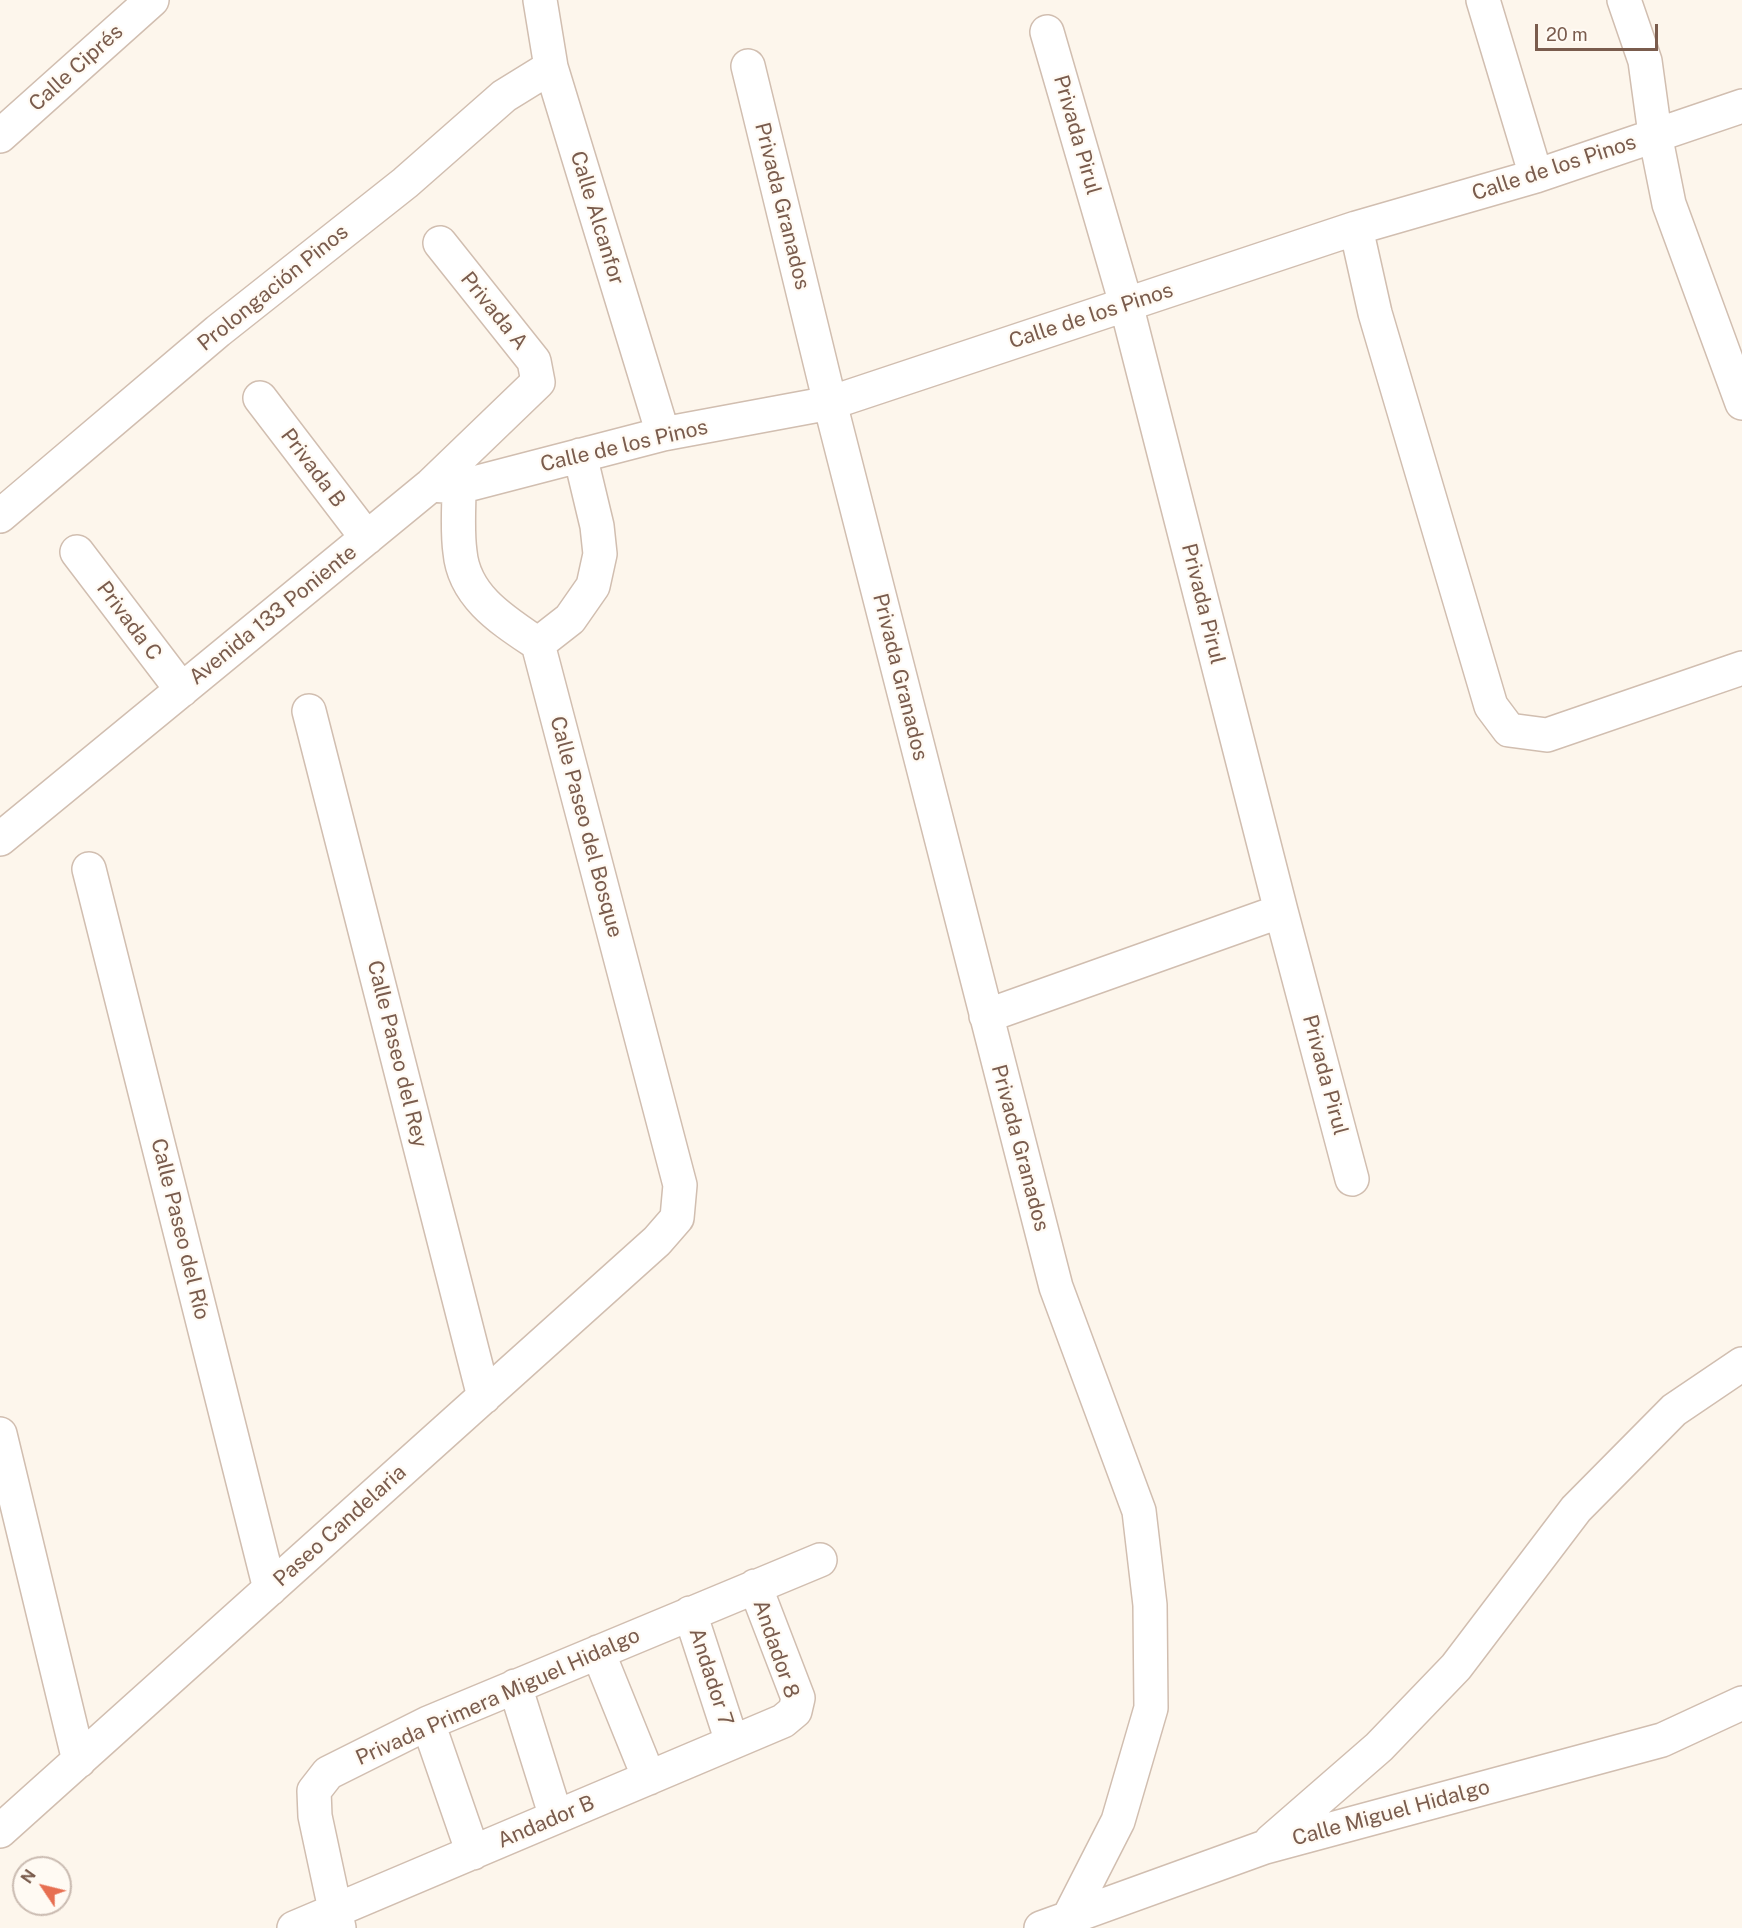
<!DOCTYPE html>
<meta charset="utf-8">
<style>
body{margin:0}
#map{position:relative;width:1742px;height:1928px;overflow:hidden;background:#fdf6ec;font-family:"Public Sans",sans-serif}
canvas{display:block}
.north{position:absolute;left:12px;top:1856px;width:60px;height:60px;box-sizing:border-box;background:#fffaf3;border:2px solid #cabbb1;border-radius:50%;rotate:305deg;font-size:16px;font-weight:700;line-height:24px;text-align:center;color:#7a5c4d}
.north::after{content:'';display:block;margin:auto;width:21px;height:27px;background:#e76f51;clip-path:polygon(50% 0,100% 100%,50% 72%,0 100%)}
.scale{position:absolute;left:1535px;top:24px;width:123px;height:27px;box-sizing:border-box;border:3px solid #7a5c4d;border-top:0;padding-left:8px;font-size:18px;line-height:21px;white-space:nowrap;color:#7a5c4d;-webkit-text-stroke:4px #fffaf3;paint-order:stroke}
</style>
<div id="map">
<canvas width="1742" height="1928"></canvas>
<div class="north">N</div>
<div class="scale">20 m</div>
</div>
<script>
const ctx = document.querySelector('canvas').getContext('2d');
ctx.lineJoin = 'round';
function stroke(path, color, width, dash) { ctx.strokeStyle = color; ctx.lineWidth = width; ctx.lineCap = dash ? 'butt' : 'round'; ctx.setLineDash(dash || []); ctx.stroke(path); }
function drawText(font, color, halo, rows, align = 'center') {
  ctx.font = font + ' "Public Sans",sans-serif'; ctx.lineWidth = 4.5; ctx.setLineDash([]); ctx.textBaseline = 'middle'; ctx.strokeStyle = halo; ctx.fillStyle = color; for (const [text, x, y, turn = 0] of rows) {
    ctx.save(); ctx.translate(x, y); ctx.rotate((+turn || 0) * Math.PI / 180); ctx.textAlign = isNaN(turn) ? turn : align; if (halo) ctx.strokeText(text, 0, 0); ctx.fillText(text, 0, 0); ctx.restore();
  }
}
const street = new Path2D(`
 M540 0 551 67 663 434
 M1483 0 1536 176
 M1624 0 1645 61 1655 134 1669 204 1742 403
 M1047 32 1126 304 1281 911 1352 1179
 M748 66 830 403 1056 1287 1139 1511 1150 1605 1151 1708 1118 1821 1068 1919
 M0 136 152 0
 M1356 228 1375 313 1491 706 1509 730 1547 735 1742 668
 M260 398 367 538
 M431 485 459 487 663 434 830 403 1356 228 1536 176 1742 106
 M459 487C459 508 457 531 460 552 464 597 504 621 538 644
 M0 516 218 331 405 183 504 96 551 67
 M77 552 182 690
 M538 644 570 619 593 586 600 554 597 526 580 455
 M309 711 484 1397
 M0 839 431 485 538 382 534 361 440 243
 M89 869 270 1589
 M986 1016 1281 911
 M0 1434 79 1761
 M690 1613 732 1742
 M598 1652 649 1778
 M515 1686 556 1817
 M428 1723 473 1853
 M0 1831 657 1241 677 1218 680 1185 538 644
 M1271 1841 1379 1747 1456 1667 1576 1509 1674 1410 1742 1364
 M294 1928 783 1721 795 1711 798 1698 755 1586
 M339 1928 315 1816 314 1791 328 1773 428 1723 820 1560
 M1041 1928 1265 1847 1662 1740 1742 1703`);
stroke(street, '#d1beb0', 36);
stroke(street, '#fff', 33);
drawText('21px', '#7a5c4d', '#fffaf3', [
 ["Calle Ciprés",76,68,-42],
 ["Privada Pirul",1077,135,74],
 ["Calle de los Pinos",1554,168,-18],
 ["Privada Granados",782,206,76],
 ["Calle Alcanfor",597,218,73],
 ["Prolongación Pinos",273,288,-39],
 ["Privada A",494,311,51],
 ["Calle de los Pinos",1091,316,-18],
 ["Calle de los Pinos",624,446,-13],
 ["Privada B",313,468,53],
 ["Privada Pirul",1203,604,76],
 ["Avenida 133 Poniente",273,615,-39],
 ["Privada C",129,621,53],
 ["Privada Granados",900,677,76],
 ["Calle Paseo del Bosque",586,827,75],
 ["Calle Paseo del Rey",397,1054,76],
 ["Privada Pirul",1325,1075,75],
 ["Privada Granados",1020,1148,75],
 ["Calle Paseo del Río",180,1229,76],
 ["Paseo Candelaria",340,1526,-42],
 ["Andador 8",776,1649,71],
 ["Andador 7",711,1677,72],
 ["Privada Primera Miguel Hidalgo",498,1697,-24],
 ["Calle Miguel Hidalgo",1391,1813,-15],
 ["Andador B",546,1822,-23]
]);
</script>
